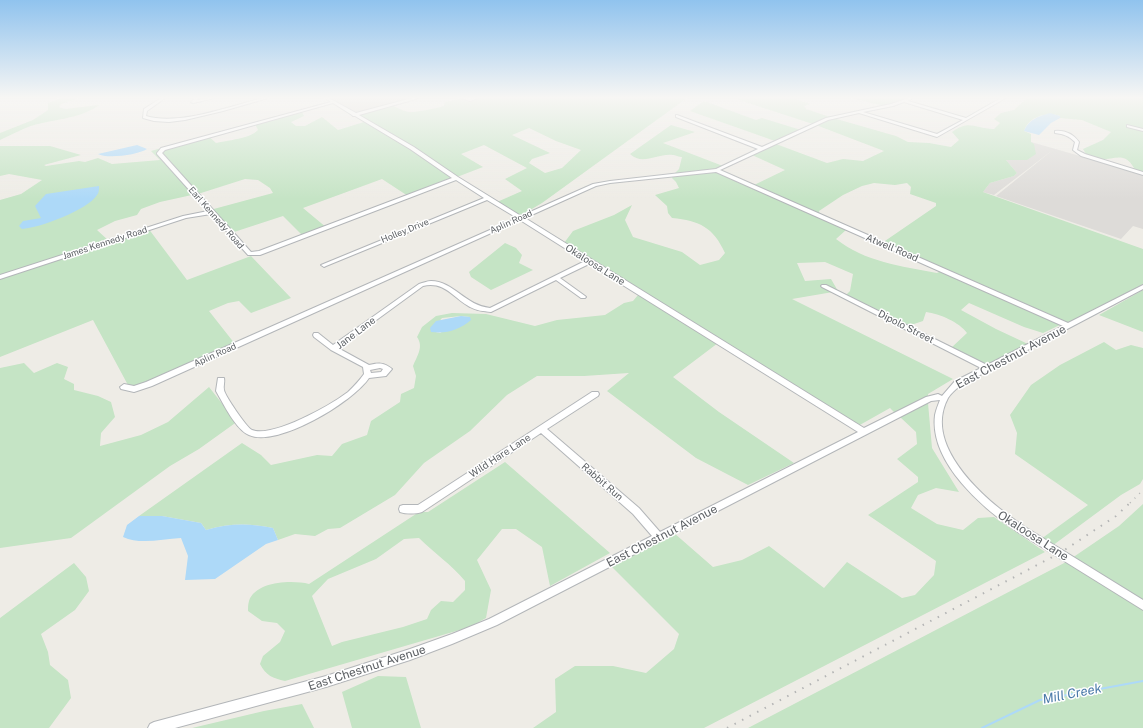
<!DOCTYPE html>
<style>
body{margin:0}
canvas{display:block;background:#eeece6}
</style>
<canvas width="1143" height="728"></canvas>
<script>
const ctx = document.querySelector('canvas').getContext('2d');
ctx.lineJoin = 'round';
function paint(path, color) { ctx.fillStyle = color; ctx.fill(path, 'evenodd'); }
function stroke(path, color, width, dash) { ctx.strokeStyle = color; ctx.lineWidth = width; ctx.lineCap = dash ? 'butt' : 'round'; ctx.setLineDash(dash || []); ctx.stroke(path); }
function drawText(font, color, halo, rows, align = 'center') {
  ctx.font = font + ' "Public Sans",sans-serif'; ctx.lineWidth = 3; ctx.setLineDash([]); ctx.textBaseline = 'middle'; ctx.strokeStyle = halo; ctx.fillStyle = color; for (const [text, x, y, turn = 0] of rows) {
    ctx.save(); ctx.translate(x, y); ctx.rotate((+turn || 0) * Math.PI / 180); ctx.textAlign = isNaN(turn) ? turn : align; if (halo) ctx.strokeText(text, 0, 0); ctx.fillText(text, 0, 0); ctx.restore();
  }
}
paint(new Path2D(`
 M1031 142 1143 174V229L1133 226 1121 239 996 196 1054 149 994 195 983 192 990 183 1014 176 1017 173 1006 160H1027Z`), '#dddbd8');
paint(new Path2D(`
 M330 98H411L355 113Z`), '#dedbd4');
paint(new Path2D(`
 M59 98H80L61 104 59 107 65 109 99 105C78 120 51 119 28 127 18 131 9 136 0 140V133L33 120 48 110V103Z
 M461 98H687L542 203 520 216 497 202 522 191 505 179 527 168 484 145 461 154 483 167 457 177 355 115 390 104C396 107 402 111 409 112 413 113 438 108 444 106L445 102ZM529 128 556 141 581 150 562 168 545 173 529 163 532 159 550 153 512 135Z
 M733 98H794L810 104 804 106 806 109 830 117 813 124Z
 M850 98H909L885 106Z
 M1027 98H1143V129L1126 126 1143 131V173L1132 170 1134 168C1124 150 1113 161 1098 159 1094 158 1090 155 1086 154L1083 149 1103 140 1111 132 1082 120 1060 118V116C1047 111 1028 117 1024 131L1031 134V142L1034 144 1036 154 1027 160H1006L1017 173 1014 176 990 183 983 192 1143 249V284L1081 317 1065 323 882 243 936 206V203L910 194 911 187 907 183 895 185 874 183 862 186 843 195 819 211 820 216 752 186 785 170 752 155 776 144 827 163 843 159 863 161 884 151 816 125 833 118 896 136 908 142 929 143 951 147 959 140 952 132C970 119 975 129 994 129L1000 123 994 119 1001 113 1014 110Z
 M704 101 756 120 762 118 801 130 775 141 690 111Z
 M302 112 304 116 291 122 296 126H305L322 117 338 130 364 122 411 149 454 178 408 196 382 179 303 208 327 228 304 237 283 216 231 233 210 210 273 193 270 188 258 180 245 179 201 193 160 202 141 209 137 215 115 221 97 230 109 241 148 228 187 280 251 256 291 298 251 313 239 301 228 303 209 311 235 344 140 386 129 387 93 320 0 357V200L21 194 42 180 9 174 0 176V146H50L81 155 44 165 46 166 79 161 85 162 98 158 112 164 160 160 151 151 207 135 216 143C229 140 249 139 258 130L255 124Z
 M671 125 695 132 663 143 723 166 711 170 674 174 679 169 682 157C679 157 675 155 673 155 657 153 643 166 630 154Z
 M716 171 846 230 836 239C865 262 901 266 937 273L941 271 1062 324 1043 333 1024 327 969 303 961 310 996 329 1028 344 987 365 951 348 967 333C959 322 940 314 926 312L923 321 911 325 899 322 846 295 850 291 853 274 825 262 797 263 805 281 831 279 838 291 823 284 821 286 833 292 792 299 953 379 928 394V396L895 413 890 408 858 426 564 243 573 231 614 215 632 205 625 220 633 237 682 252 700 265 719 260 725 253C713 227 700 221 672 218L668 213 667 206 655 195 679 188 676 182 672 178 673 176Z
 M505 243 516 248 522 255 519 263 533 270 491 290 471 277 469 272Z
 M1143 290V332L1099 315Z
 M638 295 718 343 673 377 719 412 794 463 748 485 696 458 607 391 629 373 584 376H537L507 395 470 431 424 463 395 495 340 528 328 529 315 536 295 534 278 540 273 528C249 523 230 523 206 530L201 523 162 516H139L242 443 261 455 271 465 317 455 332 456 342 444 367 435 371 421 400 402 401 394 414 388 416 376 413 366C417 356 424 347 417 337L422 327 436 316 452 313 486 314 535 326 557 320 605 315 624 303 633 301ZM461 316 470 317 440 333 431 331 442 318Z
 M1104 342 1116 350 1131 345 1143 348V479L1140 484 1121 495 1052 546 1041 539 1088 505 1015 454 1017 433 1010 415 1031 385 1060 365Z
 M24 363 34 373 57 363 68 367 64 379 74 384V390L98 396 111 402 115 417 101 433 100 446 141 435 168 422 209 387 235 420 238 421 199 449 170 466 71 538 0 548V368Z
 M928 403 932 448 959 492 936 488 918 495 911 508 937 524 963 530 978 518 994 517 1045 552 704 728H533L556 712 555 679 575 666H613L646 673 674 649 679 634 611 566 674 533 713 567 742 560 769 546 824 588 847 562 902 598 915 595 934 575 936 561 868 515 918 482V477L897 459 917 444 916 432 900 417Z
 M505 462 610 553 550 586 542 547 516 529H502L477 560 491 590 486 618 470 627 285 681C273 678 266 676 260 664L263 656 280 642 285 631 277 623 262 621 248 611C248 608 248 604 249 601 256 581 292 580 309 584L419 512H428ZM419 538C434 553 452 565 465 581V590L453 602 441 601 431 610 427 619 403 627 342 642 332 646 312 596 328 579 376 559 404 539Z
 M1143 504V602L1072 558 1119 526Z
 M1068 561 1143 608V728H748Z
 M74 563 86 577 89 591 75 610 41 634 48 652 50 665 68 680 71 698 49 728H0V618Z
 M378 676 406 677 421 728H352L342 692Z
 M302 704 314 728H192L264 711Z`), '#c5e4c5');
paint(new Path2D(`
 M1050 113 1060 116V118L1051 123 1039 135 1024 131C1028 120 1039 116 1050 113Z
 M137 145 147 149C138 155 107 159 98 154Z
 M99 186C99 189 99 193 97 195 88 210 39 228 22 229L19 226 23 221 41 218 35 206 46 194Z
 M461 316 470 317 471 320C459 330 447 334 431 332L430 328 436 321Z
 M139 516H162L201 523 206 530C230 523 249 523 273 528L278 540 266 544 215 579 185 580 188 556 181 538C162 539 140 545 123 537L127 525Z`), '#add9f8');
stroke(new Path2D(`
 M982 728 1040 700 1143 681`), '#add9f8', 2);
const minor = new Path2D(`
 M161 98H165L147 111 146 116C179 126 230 106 263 98H268L223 111 185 120 169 122 154 121 143 118 144 109Z
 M193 98H197L198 99 197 100 209 98H215L193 103 191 102 194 99Z
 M325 98H329L356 113 412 98H417L416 99 359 115 414 147 458 177 521 216 593 184 610 181 716 169 758 149 676 117V115H677L762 147 826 118 891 104 909 98H913L908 101 966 118 1001 98H1005L1004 99 937 137 859 113 828 120 720 170 1068 323 1143 285V289L961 385C956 389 951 393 948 398 921 448 990 504 1025 527L1143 600V610L1019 533C984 509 929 463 935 415 936 410 938 405 940 400L931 401 497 625 452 644 410 660 326 687 175 728H148L150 724 154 722 326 676 410 649 452 634 489 619 652 536 633 514 541 433 422 512C416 514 406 514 400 512L399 509 400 506 403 505H418L592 392H598L599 394 598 396 547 429 639 508 660 532 858 432 589 264 560 278 585 296 586 297 585 298H581L556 280 491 312C483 311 477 311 470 307 453 298 445 281 423 286L338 348 369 365C378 363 384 362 392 369L386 376 369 378C353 402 277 448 249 435 236 430 223 403 216 391L218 378H224C225 382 223 386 224 390 225 396 247 428 252 430 273 438 331 405 348 392 354 386 359 381 364 374L363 367 331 350 314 337 313 335 314 333H318L333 345 419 284C423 283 427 281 431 281 453 281 466 306 490 308L585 261 520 220 152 386 134 392 121 389 120 387 124 384 134 386 146 382 517 218 487 200 326 266 324 267 321 265 484 198 456 180 260 255H248L211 214 186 218 0 279V275L183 216 208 211 157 154V153L161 148 331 102ZM904 102 963 120 937 134 863 112 893 106ZM333 103 352 115 353 116H355L410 149 452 178 259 251 251 252 162 153 165 150ZM716 172 1063 326 987 365 826 285H822L821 286 822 287 981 368 955 381 942 396 938 394 926 397 864 428 525 218 596 186 610 183ZM380 368 383 369 381 372 371 373 370 370Z
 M461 98H478L470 101Z
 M1127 125 1143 129V131L1127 127Z
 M1055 131C1065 130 1073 134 1079 142L1077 150 1085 154 1143 172V175L1081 156 1073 150 1075 142C1069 136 1064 134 1055 133Z`);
stroke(minor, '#b3b6b9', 2);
paint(minor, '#fff');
stroke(new Path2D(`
 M1130 503 1143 490`), '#b4b5b5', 1.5, [1, 5.5]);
stroke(new Path2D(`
 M727 728 1060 553 1116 516 1131 502`), '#b4b5b5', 2, [1.5, 7]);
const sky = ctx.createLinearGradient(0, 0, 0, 199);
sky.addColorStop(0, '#90c3ee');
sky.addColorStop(0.49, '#f7f6f4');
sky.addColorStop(1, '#f7f6f400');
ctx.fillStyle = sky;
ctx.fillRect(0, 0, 1143, 199);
drawText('9px', '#5d6165', '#fff', [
 ["Earl Kennedy Road",216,218,49],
 ["Aplin Road",511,222,-24],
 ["Holley Drive",405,231,-22],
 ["James Kennedy Road",105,243,-18],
 ["Aplin Road",215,355,-24]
]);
drawText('10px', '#5d6165', '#fff', [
 ["Atwell Road",892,248,23],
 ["Okaloosa Lane",595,265,32],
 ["Dipolo Street",906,327,27],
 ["Jane Lane",356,333,-37],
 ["Wild Hare Lane",500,456,-33],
 ["Rabbit Run",602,482,41]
]);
drawText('12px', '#5d6165', '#fff', [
 ["East Chestnut Avenue",1011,357,-28],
 ["East Chestnut Avenue",662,536,-27],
 ["Okaloosa Lane",1033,536,33],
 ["East Chestnut Avenue",367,668,-18]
]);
drawText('italic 13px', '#4b7aa9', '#fff', [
 ["Mill Creek",1072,694,-11]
]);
</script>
